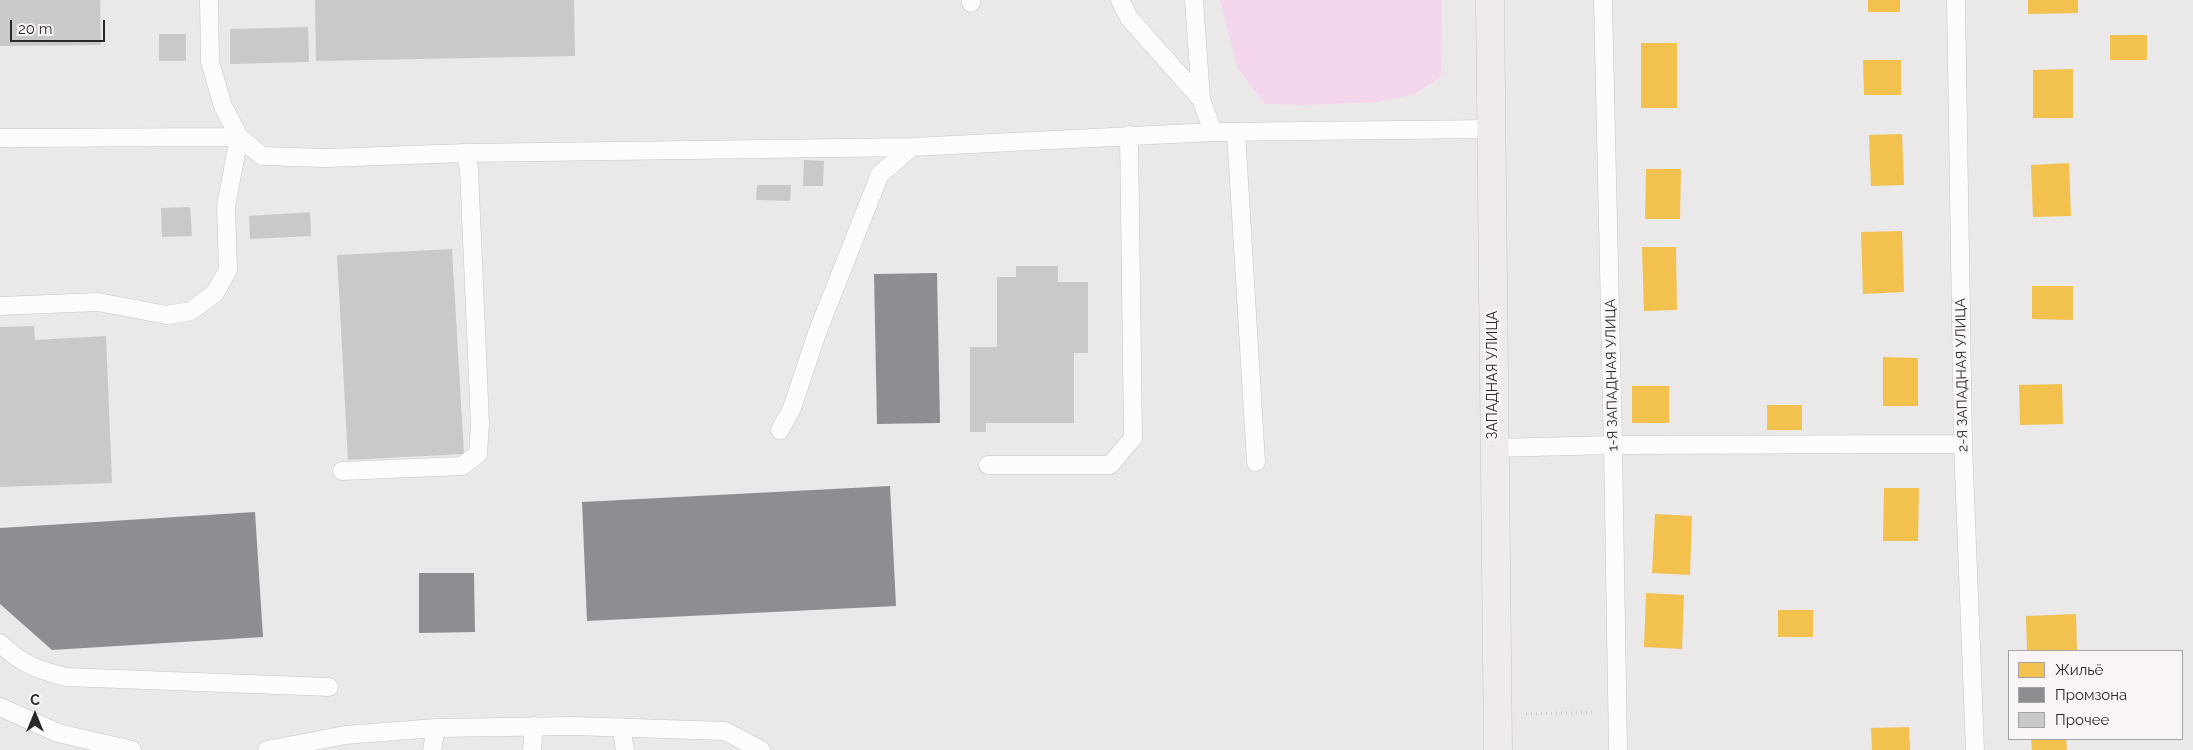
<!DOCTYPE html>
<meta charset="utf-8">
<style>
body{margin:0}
#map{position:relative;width:2193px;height:750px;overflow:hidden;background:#ebe8ea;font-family:Raleway,sans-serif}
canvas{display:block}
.legend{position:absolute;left:2008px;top:650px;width:175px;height:90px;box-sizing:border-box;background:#f9f4f7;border:1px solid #a6a3a5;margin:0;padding:6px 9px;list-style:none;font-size:15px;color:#2a292a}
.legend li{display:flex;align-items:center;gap:10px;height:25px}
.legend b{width:25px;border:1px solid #a6a3a5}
.north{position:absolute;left:10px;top:690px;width:50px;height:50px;-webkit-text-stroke:4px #f9f4f7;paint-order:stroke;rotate:0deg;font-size:14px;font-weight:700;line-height:20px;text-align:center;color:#2a292a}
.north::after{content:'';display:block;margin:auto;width:18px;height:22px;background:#2a292a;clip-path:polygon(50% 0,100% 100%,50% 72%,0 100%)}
.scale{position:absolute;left:10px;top:20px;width:95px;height:22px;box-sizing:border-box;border:2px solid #2a292a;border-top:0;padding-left:6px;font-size:15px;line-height:18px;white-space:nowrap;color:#2a292a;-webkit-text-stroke:4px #f9f4f7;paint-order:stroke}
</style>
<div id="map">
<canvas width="2193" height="750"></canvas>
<ul class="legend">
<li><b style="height:14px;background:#f2c14e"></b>Жильё</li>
<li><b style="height:14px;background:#8d8d92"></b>Промзона</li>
<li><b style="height:14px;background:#cac8ca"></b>Прочее</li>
</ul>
<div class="north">С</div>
<div class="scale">20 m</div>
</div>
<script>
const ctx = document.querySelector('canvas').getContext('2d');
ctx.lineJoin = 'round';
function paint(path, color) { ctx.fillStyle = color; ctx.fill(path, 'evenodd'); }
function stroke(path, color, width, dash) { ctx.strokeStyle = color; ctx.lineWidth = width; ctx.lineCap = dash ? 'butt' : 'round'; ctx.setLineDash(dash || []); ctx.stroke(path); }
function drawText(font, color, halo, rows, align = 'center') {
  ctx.font = font + ' Raleway,sans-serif'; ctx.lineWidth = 5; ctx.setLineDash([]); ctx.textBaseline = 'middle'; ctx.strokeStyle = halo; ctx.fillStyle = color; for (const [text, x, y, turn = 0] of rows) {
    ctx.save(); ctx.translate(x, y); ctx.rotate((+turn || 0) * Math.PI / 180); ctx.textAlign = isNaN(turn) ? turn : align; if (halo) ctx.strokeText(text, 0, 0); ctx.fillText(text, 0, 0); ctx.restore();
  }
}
paint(new Path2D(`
 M1220 0H1442L1441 77 1414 94 1377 102 1303 105 1265 104 1237 67Z`), '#f3d6eb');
paint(new Path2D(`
 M1868 0H1900V12H1868Z
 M2028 0H2078V13L2028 14Z
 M2110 35H2147V60H2110Z
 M1641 43H1677V108H1641Z
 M1863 60H1901V95H1864Z
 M2073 69V118H2033V70Z
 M1902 134 1904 185 1871 186 1869 135Z
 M2069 163 2071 216 2033 217 2031 165Z
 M1646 169H1681L1680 219H1645Z
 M1902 231 1904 292 1863 294 1861 232Z
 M1642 247H1676L1677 310 1644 311Z
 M2032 286H2073V320L2032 319Z
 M1883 357 1918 358V406H1883Z
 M2062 384 2063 424 2020 425 2019 385Z
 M1632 386H1669V423H1632Z
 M1767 405H1802V430H1767Z
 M1884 488H1919L1918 541H1883Z
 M1655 514 1692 516 1690 575 1652 573Z
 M1646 593 1684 595 1682 649 1644 647Z
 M1778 610H1813V637H1778Z
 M2076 614 2077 651H2027L2026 616Z
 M1909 727 1910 750H1872L1871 728Z
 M2031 739H2066L2067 750H2032Z`), '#f2c14e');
paint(new Path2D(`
 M937 273 940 423 877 424 874 274Z
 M890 486 896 606 587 621 582 502Z
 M255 512 263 637 52 650 0 604V528Z
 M419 573H474L475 632 419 633Z`), '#8d8d92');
paint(new Path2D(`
 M0 0H100L101 45 0 46Z
 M315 0H574L575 56 316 61Z
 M308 27 309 62 230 64V29Z
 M159 34H186V61H159Z
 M804 160 824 161 823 186H803Z
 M757 185H791L790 201 756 200Z
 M190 207 192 236 162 237 161 208Z
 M310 212 311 236 250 239 249 216Z
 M452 249 464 454 348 460 337 255Z
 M1016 266H1058V282H1088V353H1074V423H986V432H970V347H997V277H1016Z
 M34 326 35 340 106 336 112 483 0 487V327Z`), '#cac8ca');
const service = new Path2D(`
 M209 0 210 62 223 106 239 137 262 156 326 158 466 153 912 147 1213 132 1492 129
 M971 0V3
 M1120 0 1129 18 1201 99 1213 132
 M1194 0 1201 99
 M1603 0 1613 445 1618 750
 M1956 0 1963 444 1975 750
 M1236 132 1256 462
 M0 138 239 137
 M0 306 98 302 167 315 191 311 215 293 228 270 226 206 239 137
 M780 430 792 408 817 333 880 174 912 147
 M1494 448 1613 445 1963 444
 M988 465H1110L1133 438 1129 135
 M342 471 462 466 478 454 480 424 469 169 466 153
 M0 643C21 664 38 670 66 677L329 687
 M0 707 58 733 132 750
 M621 727 625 750
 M267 750 345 735 436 728 574 726 725 731 761 750
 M432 750 436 728
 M532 750 534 726`);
const primary = new Path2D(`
 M1490 0 1498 750`);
stroke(service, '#c7c5c7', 19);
stroke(primary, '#c5c4c5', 29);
stroke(new Path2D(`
 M1526 714 1592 712`), '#cac9ca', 3, [1, 4]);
stroke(service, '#fcfcfc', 18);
stroke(primary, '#efeaed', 28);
drawText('14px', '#2a292a', '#f9f4f7', [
 ["ЗАПАДНАЯ УЛИЦА",1493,375,-90],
 ["1-Я ЗАПАДНАЯ УЛИЦА",1612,375,-91],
 ["2-Я ЗАПАДНАЯ УЛИЦА",1962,375,-91]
]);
</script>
